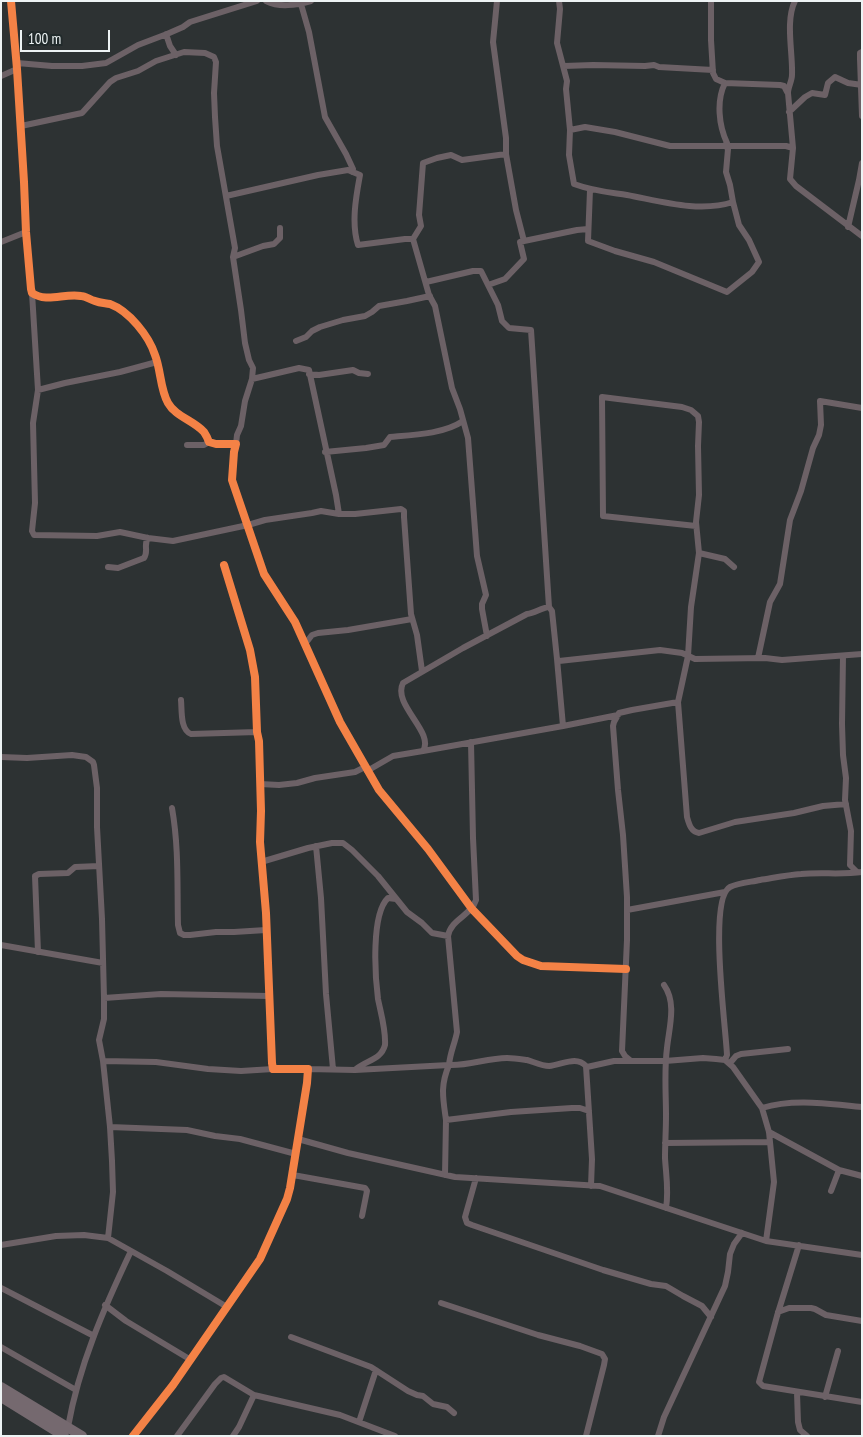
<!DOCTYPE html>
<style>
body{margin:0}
#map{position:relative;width:863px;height:1437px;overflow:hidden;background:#2d3233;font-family:"PT Sans Narrow",sans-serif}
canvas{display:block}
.frame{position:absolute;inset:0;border:2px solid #edf3f4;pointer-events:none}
.scale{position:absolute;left:20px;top:30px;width:90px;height:22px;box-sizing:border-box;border:2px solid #edf3f4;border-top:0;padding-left:6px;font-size:15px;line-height:18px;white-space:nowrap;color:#edf3f4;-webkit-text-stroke:4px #212a2b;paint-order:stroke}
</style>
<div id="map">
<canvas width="863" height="1437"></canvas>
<div class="frame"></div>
<div class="scale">100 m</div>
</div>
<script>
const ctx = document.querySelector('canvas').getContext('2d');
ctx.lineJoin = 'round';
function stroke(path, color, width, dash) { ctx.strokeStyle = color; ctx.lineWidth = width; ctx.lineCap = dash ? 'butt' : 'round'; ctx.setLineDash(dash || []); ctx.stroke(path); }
stroke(new Path2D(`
 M11 1 17 69 24 182 26 232 31 289 32 293C47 303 64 293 81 296 86 296 90 300 95 301 100 303 105 303 110 304 129 311 149 336 155 355 161 370 160 389 168 403 176 417 193 420 204 432 206 435 208 439 209 442L216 444H236L234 452 232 480 264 574 295 622 340 722 379 790 428 849 472 909 517 956 523 960 541 966 626 969
 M266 1C280 8 296 5 311 1
 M497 1 493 42 506 138V154L516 210 524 241 577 230 588 229
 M559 1 560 9 557 43 567 81 566 89 570 130 585 127 615 132 670 146H786L793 148
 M711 1V40L713 73 716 79 725 83 780 85 784 86 787 92
 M795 1C785 21 793 53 792 75 792 81 788 87 788 93L793 148 790 179 796 186 862 236
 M301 4 309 32 325 117 346 154 353 169 352 172
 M166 34 170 46 176 55
 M862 52 860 53V59L862 116
 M17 63 52 66H82L106 63 138 45 167 34 183 27 190 22 257 1
 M564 66 593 65 645 66 654 65 659 67 713 70
 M1 76 17 69
 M789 112 805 97 812 93 825 95 828 83 835 77 848 83 862 85
 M21 126 82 113 110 82 116 78 138 71 156 61 184 52 205 53 214 57 216 62 214 93 215 117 217 146 235 248 233 257 241 310 245 343 249 360 253 368 252 379 245 401 241 426 237 435 236 444
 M570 130 569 155 574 184C593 191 607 192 627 195 660 201 699 213 733 202L730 185 726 172 728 149 725 145 727 143C719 126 716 101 725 83
 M590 190 588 241 615 251 654 262 727 292 752 272 759 262 749 240 739 225 733 202
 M226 196 318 175 348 170 360 175C356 197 351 223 358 245L405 239H413
 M848 227 859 180 862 163
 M1 242 26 232
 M233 257 263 246 274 244 280 238V228
 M426 282 473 271H481L498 305 502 321 509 328 531 330 549 607
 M488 285 505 279 524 259 520 242 524 241
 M32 293 38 390 33 423 35 503 32 531 34 535 97 536 120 532 148 538 173 541 248 525 265 520 312 513 321 511 339 514H355L401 509 404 511V517L411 614 417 635 422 671
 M296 341 306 337 312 331 320 327 343 320 365 316 372 312 379 306 407 301 430 296
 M309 374 319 375 353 370 359 373 368 374
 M252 379 299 368 309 370 336 495 339 514
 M38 390 65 383 120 372 157 362
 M187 445H204L209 442
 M325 452 366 448 384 445 390 437C413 435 444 434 463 421
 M696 526 603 516 602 397 682 407 691 410 698 416 699 422 698 446 699 495 696 522 699 553 691 607 688 656 678 702 687 817C689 824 691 832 699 833L735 822 794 813 823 806 846 804
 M699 553 725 559 734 567
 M108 567 118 568 144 558C149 551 143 545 148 538
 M487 636 482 609V604L486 595 477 556 468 438 460 409 452 388 435 306 429 295 413 239 421 226 419 215 423 163 437 158 451 155 462 160 506 154
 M305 644 312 635 318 633 348 630 412 619
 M843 656 842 724 843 755 846 778 845 800 851 831 850 865 857 872
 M758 658 770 602 780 584 790 520 801 491 813 448 819 435 821 425 820 401 862 408
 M181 700C182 710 180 730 191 734L257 732
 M678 702 632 710 619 713 614 722 613 726 618 790 623 835 627 897V940L622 1051 625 1056 631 1061H665L703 1058 716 1059 725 1060 733 1067 762 1108 769 1132 774 1182 766 1241
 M563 726 618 715
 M423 751 563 726 557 659
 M1 757 27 758 72 755 86 757 93 762 94 765 97 788V827L102 919 104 998V1019L99 1040 103 1061 110 1127 112 1161 113 1192 108 1238
 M367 771 393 756 423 751C435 732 392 705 403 683L463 648 527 614C535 613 541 608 549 607L552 611 557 659 559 661 660 650 682 653 695 659 765 658 782 660 862 654
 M260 784 279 785 297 783 315 778 355 772 365 767
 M172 808C179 848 177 885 178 925L180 933 184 935H190L216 932H234L266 930
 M316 846 321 898 326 994 333 1069
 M261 862 308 848 332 843H343L352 850 378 876 407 912 422 923 432 933 448 936
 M627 910 725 892
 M1 945 103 963
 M38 952 35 876 39 874 68 873 75 867 99 866
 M664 985C677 1003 669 1028 667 1048 664 1071 666 1093 666 1116 666 1130 665 1144 665 1158 666 1175 669 1191 666 1208
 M104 998 161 994 269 996
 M725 1060 727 1055C726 1029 708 898 730 887 738 883 751 882 760 880 773 878 787 875 801 874 821 872 842 875 862 872
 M103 1061 156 1062 208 1069 241 1071 273 1069
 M730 1063 736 1056 741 1054 788 1049
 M587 1067 614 1061H630
 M308 1069 355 1070 449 1065C450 1053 455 1043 457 1032L448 936C451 919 471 916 476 900L473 838 471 742
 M356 1069C367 1060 381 1060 385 1045 386 1030 381 1014 378 999 375 976 371 914 388 898L396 899
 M762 1108C794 1098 829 1104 862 1107
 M446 1120C443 1098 440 1086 449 1065 469 1066 487 1058 507 1058 514 1058 520 1059 527 1060 534 1062 542 1066 549 1066 562 1065 576 1055 586 1066L592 1159 591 1186
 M110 1127 187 1130 215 1136 240 1139 296 1154
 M769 1132 839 1170 862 1176
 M298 1139 348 1153 455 1177 600 1186 766 1241 862 1255
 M665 1143 770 1142
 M293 1175 365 1188 367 1191 362 1216
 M445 1175 446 1120 511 1112 572 1108H580L589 1111
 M476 1178 465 1217 467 1223 472 1225 603 1270 651 1284 666 1286 683 1296 702 1306 711 1317
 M831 1191 839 1170
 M1 1245 56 1236 84 1235 108 1238 167 1271 227 1307
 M799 1245 777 1316 759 1382 763 1386 862 1402
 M1 1288 94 1336
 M441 1303 538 1335 580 1346 602 1354 605 1359 604 1365 586 1436
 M105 1305 126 1321 191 1360
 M778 1312 789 1308H811L815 1309 826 1315 862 1321
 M291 1337 371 1367 408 1391 417 1395 423 1396 433 1404 447 1407 454 1413
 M1 1347 76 1390
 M797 1393 798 1422 800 1430 807 1436
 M825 1397 838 1351
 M359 1422 376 1370
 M68 1427C79 1365 104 1308 131 1251
 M133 1436 173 1385 260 1259 287 1199 290 1188 307 1083 308 1069H273L272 1063 266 913 260 842 261 811 259 741 257 732 255 677 250 650 224 565
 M177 1436 215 1384 221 1378 224 1377 254 1395 340 1415 395 1436
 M233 1436 239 1427 254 1395
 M658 1436 664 1417 725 1286 728 1272 730 1254 734 1244 742 1233`), '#6c6166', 6);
stroke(new Path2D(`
 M1 1387 82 1436
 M1 1397 64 1436`), '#75696f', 10);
stroke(new Path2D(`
 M11 1 17 69 24 182 26 232 31 289 32 293C47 303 64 293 81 296 86 296 90 300 95 301 100 303 105 303 110 304 129 311 149 336 155 355 161 370 160 389 168 403 176 417 193 420 204 432 206 435 208 439 209 442L216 444H236L234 452 232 480 264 574 295 622 340 722 379 790 428 849 472 909 517 956 523 960 541 966 626 969
 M133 1436 173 1385 260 1259 287 1199 290 1188 307 1083 308 1069H273L272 1063 266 913 260 842 261 811 259 741 257 732 255 677 250 650 224 565`), '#f48246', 8);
</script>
